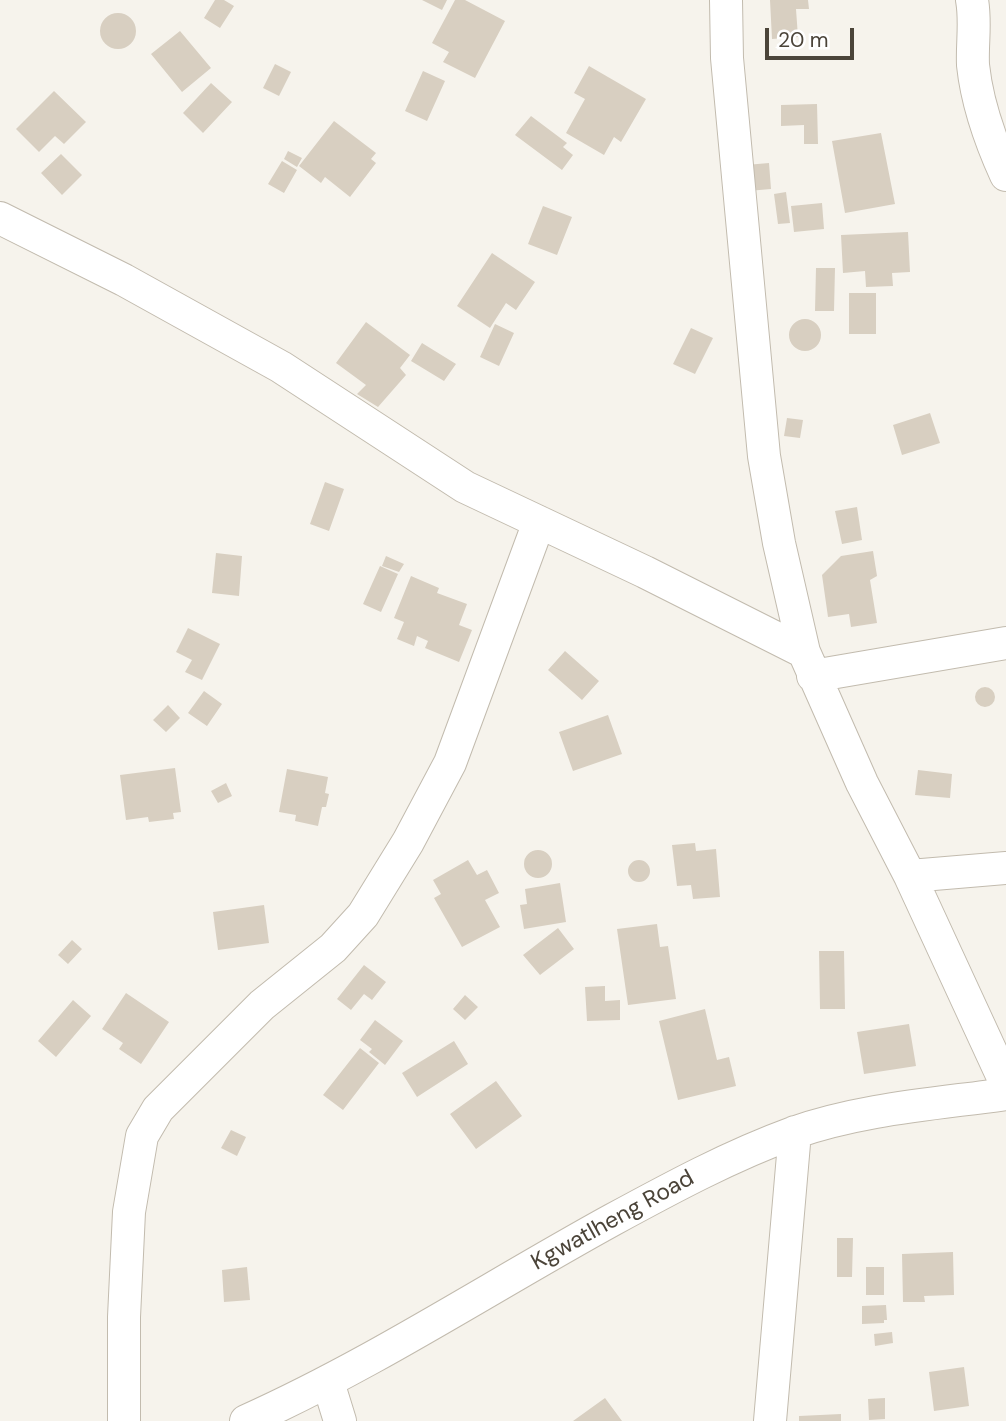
<!DOCTYPE html>
<style>
body{margin:0}
#map{position:relative;width:1006px;height:1421px;overflow:hidden;background:#f6f3ec;font-family:"DM Sans",sans-serif}
canvas{display:block}
.scale{position:absolute;left:765px;top:28px;width:89px;height:32px;box-sizing:border-box;border:4px solid #4b4439;border-top:0;padding-left:9px;font-size:21px;line-height:24px;white-space:nowrap;color:#4b4439;-webkit-text-stroke:5px #fff;paint-order:stroke}
</style>
<div id="map">
<canvas width="1006" height="1421"></canvas>
<div class="scale">20 m</div>
</div>
<script>
const ctx = document.querySelector('canvas').getContext('2d');
ctx.lineJoin = 'round';
function paint(path, color) { ctx.fillStyle = color; ctx.fill(path, 'evenodd'); }
function stroke(path, color, width, dash) { ctx.strokeStyle = color; ctx.lineWidth = width; ctx.lineCap = dash ? 'butt' : 'round'; ctx.setLineDash(dash || []); ctx.stroke(path); }
function drawText(font, color, halo, rows, align = 'center') {
  ctx.font = font + ' "DM Sans",sans-serif'; ctx.lineWidth = 5; ctx.setLineDash([]); ctx.textBaseline = 'middle'; ctx.strokeStyle = halo; ctx.fillStyle = color; for (const [text, x, y, turn = 0] of rows) {
    ctx.save(); ctx.translate(x, y); ctx.rotate((+turn || 0) * Math.PI / 180); ctx.textAlign = isNaN(turn) ? turn : align; if (halo) ctx.strokeText(text, 0, 0); ctx.fillText(text, 0, 0); ctx.restore();
  }
}
paint(new Path2D(`
 M215 0H224L234 6 220 28 204 18Z
 M422 0H447L442 10Z
 M455 0H465L505 21 475 78 443 62 449 52 432 43Z
 M770 0H808L809 9H796L798 37 772 39Z
 M100 31a18 18 0 1 1 36 0a18 18 0 1 1-36 0Z
 M180 31 211 68 182 92 151 54Z
 M275 64 291 72 279 96 263 88Z
 M589 66 646 99 621 142 614 137 604 155 566 133 585 99 574 93Z
 M423 71 445 81 427 121 405 111Z
 M211 83 232 102 203 133 183 113Z
 M54 91 86 122 64 144 55 136 39 152 16 129Z
 M817 104 818 144H804V125L781 126V105Z
 M531 116 567 143 563 147 573 155 562 170 515 135Z
 M334 121 376 153 371 159 376 163 350 197 325 177 321 183 299 166Z
 M881 133 895 204 845 213 832 141Z
 M288 151 302 158 297 167 284 159Z
 M61 154 82 175 62 195 41 173Z
 M282 161 297 170 284 193 268 184Z
 M769 163 771 189 748 191 746 165Z
 M786 192 790 223 778 224 774 194Z
 M822 203 824 229 794 232 791 206Z
 M543 206 572 217 557 255 528 244Z
 M908 232 910 272 892 273 893 286 866 287 865 271 843 273 841 235Z
 M492 253 535 282 516 310 506 303 490 328 457 306Z
 M816 268H835L834 311H815Z
 M849 293H876V334H849Z
 M789 335a16 16 0 1 1 32 0a16 16 0 1 1-32 0Z
 M366 322 410 355 400 368 406 375 378 407 357 394 366 385 336 363Z
 M495 324 514 333 499 366 480 357Z
 M691 328 713 338 695 374 673 364Z
 M422 343 456 364 444 381 411 361Z
 M930 413 940 443 902 455 893 425Z
 M787 418 803 420 800 438 784 436Z
 M325 482 344 489 329 531 310 524Z
 M857 507 862 540 842 544 835 511Z
 M873 551 877 576 870 580 877 623 851 627 849 614 828 617 822 575 841 556Z
 M216 553 242 556 239 596 212 593Z
 M386 556 404 564 399 572 382 566Z
 M380 566 398 574 381 612 363 604Z
 M411 576 439 588 437 593 467 604 459 625 472 630 459 662 425 648 428 641 417 636 414 646 397 639 404 622 394 618Z
 M188 628 220 644 202 680 185 672 192 660 176 652Z
 M565 651 599 681 582 700 548 670Z
 M975 697a10 10 0 1 1 20 0a10 10 0 1 1-20 0Z
 M204 691 222 704 207 726 188 713Z
 M168 705 180 718 166 732 153 720Z
 M608 715 622 754 573 771 559 732Z
 M175 768 181 812 173 813 174 819 149 822 148 817 126 820 120 775Z
 M287 769 328 777 325 793 329 794 326 807H322L318 826 295 821 296 815 279 812Z
 M918 770 952 774 950 798 915 795Z
 M226 783 232 796 218 803 211 791Z
 M695 843 696 851 716 849 720 897 693 899 691 885 677 886 672 845Z
 M524 864a14 14 0 1 1 28 0a14 14 0 1 1-28 0Z
 M628 871a11 11 0 1 1 22 0a11 11 0 1 1-22 0Z
 M468 860 477 875 487 870 499 893 485 900 500 927 462 947 434 898 441 894 433 880Z
 M560 883 566 922 524 929 520 905 527 904 525 889Z
 M264 905 269 943 218 950 213 912Z
 M657 924 660 947 668 946 676 999 628 1005 617 929Z
 M558 928 574 949 540 975 523 955Z
 M72 940 82 949 68 964 58 955Z
 M819 951H844L845 1009H820Z
 M364 965 386 982 372 1000 364 994 351 1010 337 999Z
 M605 986V1001L620 1000V1020L587 1021 585 987Z
 M126 993 169 1022 141 1064 119 1049 123 1043 102 1029Z
 M465 995 478 1007 465 1020 453 1009Z
 M73 1000 91 1016 56 1057 38 1041Z
 M705 1009 717 1060 729 1057 736 1086 678 1100 659 1021Z
 M375 1020 403 1041 385 1065 369 1052 372 1049 360 1040Z
 M909 1024 916 1066 864 1074 857 1032Z
 M454 1041 468 1064 417 1097 402 1073Z
 M360 1048 379 1063 343 1110 323 1095Z
 M496 1081 522 1116 476 1149 450 1114Z
 M231 1130 246 1137 237 1156 221 1148Z
 M837 1238H853L852 1277H837Z
 M953 1252 954 1295 924 1296 925 1302H903L902 1254Z
 M247 1267 250 1300 224 1302 222 1270Z
 M866 1267H884V1295H866Z
 M886 1305 887 1320H884V1323L862 1324V1306Z
 M892 1332 893 1343 875 1346 874 1334Z
 M964 1367 969 1406 934 1411 929 1372Z
 M605 1398 622 1421H573Z
 M885 1398V1419L869 1420 868 1399Z
 M841 1414V1421H799V1416Z`), '#d8cfc1');
const minor = new Path2D(`
 M726 0 727 58 764 456 779 543 804 652 862 783 910 876 1006 1084
 M972 0C976 22 972 43 973 65 977 103 990 140 1006 175
 M0 218 124 280 281 367 465 487 645 572 804 652
 M813 676 1006 643
 M910 876 1006 868
 M328 1382 340 1421
 M124 1421V1317L129 1212 142 1136 158 1109 262 1005 333 948 363 915 408 842 450 763 539 522
 M246 1421C373 1364 490 1287 612 1220 671 1188 730 1156 793 1133 861 1109 935 1104 1006 1094
 M770 1421 795 1132`);
stroke(minor, '#c2bbae', 34);
stroke(minor, '#fff', 32);
drawText('23px', '#4b4439', '#fff', [
 ["Kgwatlheng Road",613,1221,-29]
]);
</script>
